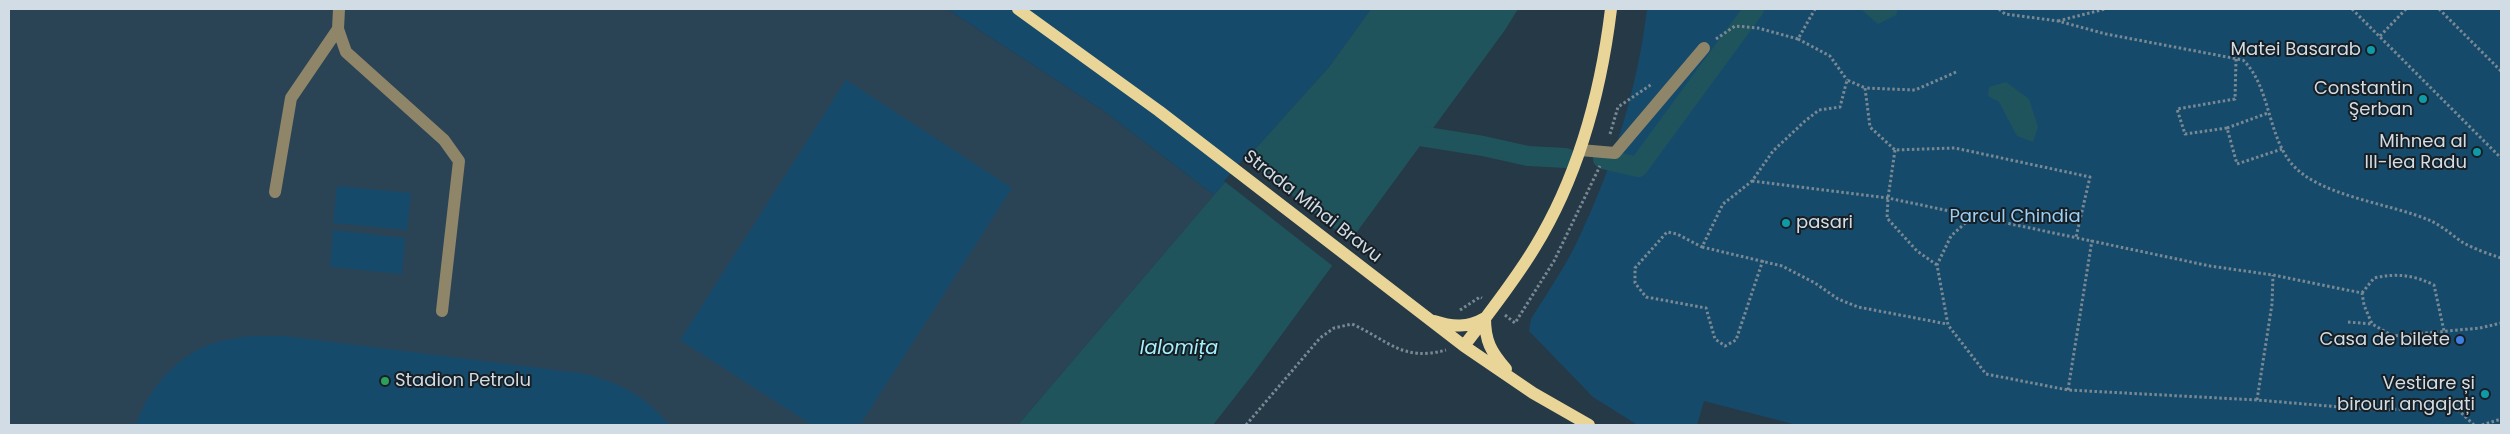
<!DOCTYPE html>
<meta charset="utf-8">
<style>
body{margin:0}
#map{position:relative;width:2510px;height:434px;overflow:hidden;background:#263946;font-family:Poppins,sans-serif}
canvas{display:block}
.frame{position:absolute;inset:0;border:10px solid #d1dce4;pointer-events:none}
</style>
<div id="map">
<canvas width="2510" height="434"></canvas>
<div class="frame"></div>
</div>
<script>
const ctx = document.querySelector('canvas').getContext('2d');
ctx.lineJoin = 'round';
function paint(path, color) { ctx.fillStyle = color; ctx.fill(path, 'evenodd'); }
function stroke(path, color, width, dash) { ctx.strokeStyle = color; ctx.lineWidth = width; ctx.lineCap = dash ? 'butt' : 'round'; ctx.setLineDash(dash || []); ctx.stroke(path); }
function drawText(font, color, halo, rows, align = 'center') {
  ctx.font = font + ' Poppins,sans-serif'; ctx.lineWidth = 4; ctx.setLineDash([]); ctx.textBaseline = 'middle'; ctx.strokeStyle = halo; ctx.fillStyle = color; for (const [text, x, y, turn = 0] of rows) {
    ctx.save(); ctx.translate(x, y); ctx.rotate((+turn || 0) * Math.PI / 180); ctx.textAlign = isNaN(turn) ? turn : align; if (halo) ctx.strokeText(text, 0, 0); ctx.fillText(text, 0, 0); ctx.restore();
  }
}
paint(new Path2D(`
 M9 9H947L1104 111 1214 195 1018 425H9Z`), '#2a4355');
paint(new Path2D(`
 M947 9H1371L1329 67 1214 195 1104 111Z
 M1647 9H2501V425H1797L1704 401 1697 425 1636 424 1593 397 1529 331 1531 319C1546 295 1563 270 1576 244 1612 169 1637 92 1647 9Z
 M846 80 1012 188 860 425H812L680 340Z
 M337 186 411 193 407 230 333 223Z
 M333 230 405 238 402 274 330 267Z
 M251 336H285L587 374C625 386 643 395 670 425H136C148 388 179 353 217 342 228 339 240 338 251 336Z`), '#164a6b');
paint(new Path2D(`
 M1371 9H1518L1505 30 1252 375 1213 425H1018L1214 195 1329 67Z
 M1861 9H1898L1896 15 1878 24Z
 M2006 82 2029 99 2038 127 2033 142 2017 136 1999 102 1988 96 1989 87Z`), '#1f545d');
paint(new Path2D(`
 M1244 158 1353 243 1334 267 1224 181Z`), '#263946');
stroke(new Path2D(`
 M1401 133 1483 146 1528 156 1566 158
 M1603 159 1638 167 1754 9`), '#1f545d', 20);
stroke(new Path2D(`
 M1999 9 2005 14 2058 21 2106 34 2243 60C2270 86 2267 133 2291 163 2319 197 2391 203 2431 221 2442 226 2452 235 2462 242 2474 249 2489 254 2501 258
 M2352 9 2501 158
 M2439 9 2501 71
 M2058 21 2105 9
 M2380 36 2406 9
 M1716 39 1735 26 1758 28 1798 39 1815 9
 M1798 39 1830 56 1847 80
 M2236 59 2235 99 2177 109 2185 134 2227 128 2237 164 2282 149
 M1956 72 1915 90 1865 88 1870 127 1895 150 1955 148 2090 177 2076 237
 M2227 128 2268 113
 M1610 134 1618 107 1652 84
 M1895 150 1888 198 1887 218 1917 251 1937 265
 M1752 181 1888 198 2210 266 2273 275 2362 293 2364 305 2372 324 2393 336 2480 328 2501 323
 M1973 216 1951 236 1937 265 1948 325 1986 374 2068 390 2257 400 2376 410 2455 407 2474 425
 M1702 247 1782 266 1815 283 1838 299 1858 307 1947 324
 M1763 260 1736 340 1725 346 1715 339 1706 308 1646 297 1635 283V268L1667 232 1677 234 1702 247 1723 204 1752 181 1773 151 1805 121 1819 110 1840 107 1847 80 1865 88
 M2362 293 2374 278C2396 273 2414 275 2434 285L2444 331
 M1460 310 1480 297 1482 298
 M1505 315 1515 323 1554 261 1600 166
 M2348 322 2372 324
 M2068 390 2092 240
 M2257 400 2272 304 2273 275
 M1246 425 1320 338 1334 328 1352 324C1388 340 1402 362 1446 350
 M2482 425 2501 419`), '#798993', 3, [2.5, 2.5]);
stroke(new Path2D(`
 M339 9 338 29 346 52 444 140 459 161 442 311
 M1580 150 1615 153 1704 48
 M275 192 291 98 338 29`), '#8f8669', 12);
stroke(new Path2D(`
 M1018 9 1159 111 1464 346 1533 393 1589 425
 M1485 318C1485 341 1491 352 1506 369
 M1434 321C1452 327 1468 328 1485 318
 M1464 346C1489 313 1514 282 1535 247 1579 175 1601 91 1611 9`), '#e9d598', 12);
for (const [x, y, r, color] of [
 [2371,50,5,"#0f9aa8"],
 [2423,99,5,"#0f9aa8"],
 [2477,152,5,"#0f9aa8"],
 [1786,223,5,"#0f9aa8"],
 [2460,340,5,"#3f7fe0"],
 [385,381,5,"#2e9e5b"],
 [2485,394,5,"#0f9aa8"]
]) { const dot = new Path2D(); dot.arc(x, y, r, 0, 2 * Math.PI); ctx.fillStyle = color; ctx.fill(dot); stroke(dot, '#171f25', 2); }
drawText('18px', '#d1dce4', '#171f25', [
 ["Matei Basarab",2361,50],
 ["Constantin",2413,89],
 ["Şerban",2413,110],
 ["Mihnea al",2467,142],
 ["III-lea Radu",2467,163],
 ["pasari",1796,223,"left"],
 ["Casa de bilete",2450,340],
 ["Stadion Petrolu",395,381,"left"],
 ["Vestiare și",2475,384],
 ["birouri angajați",2475,405]
], 'right');
drawText('18px', '#d1dce4', '#171f25', [
 ["Strada Mihai Bravu",1312,207,38]
]);
drawText('18px', '#9bcff4', '#171f25', [
 ["Parcul Chindia",2015,217]
]);
drawText('italic 19px', '#a5f0fd', '#171f25', [
 ["Ialomița",1179,349]
]);
</script>
